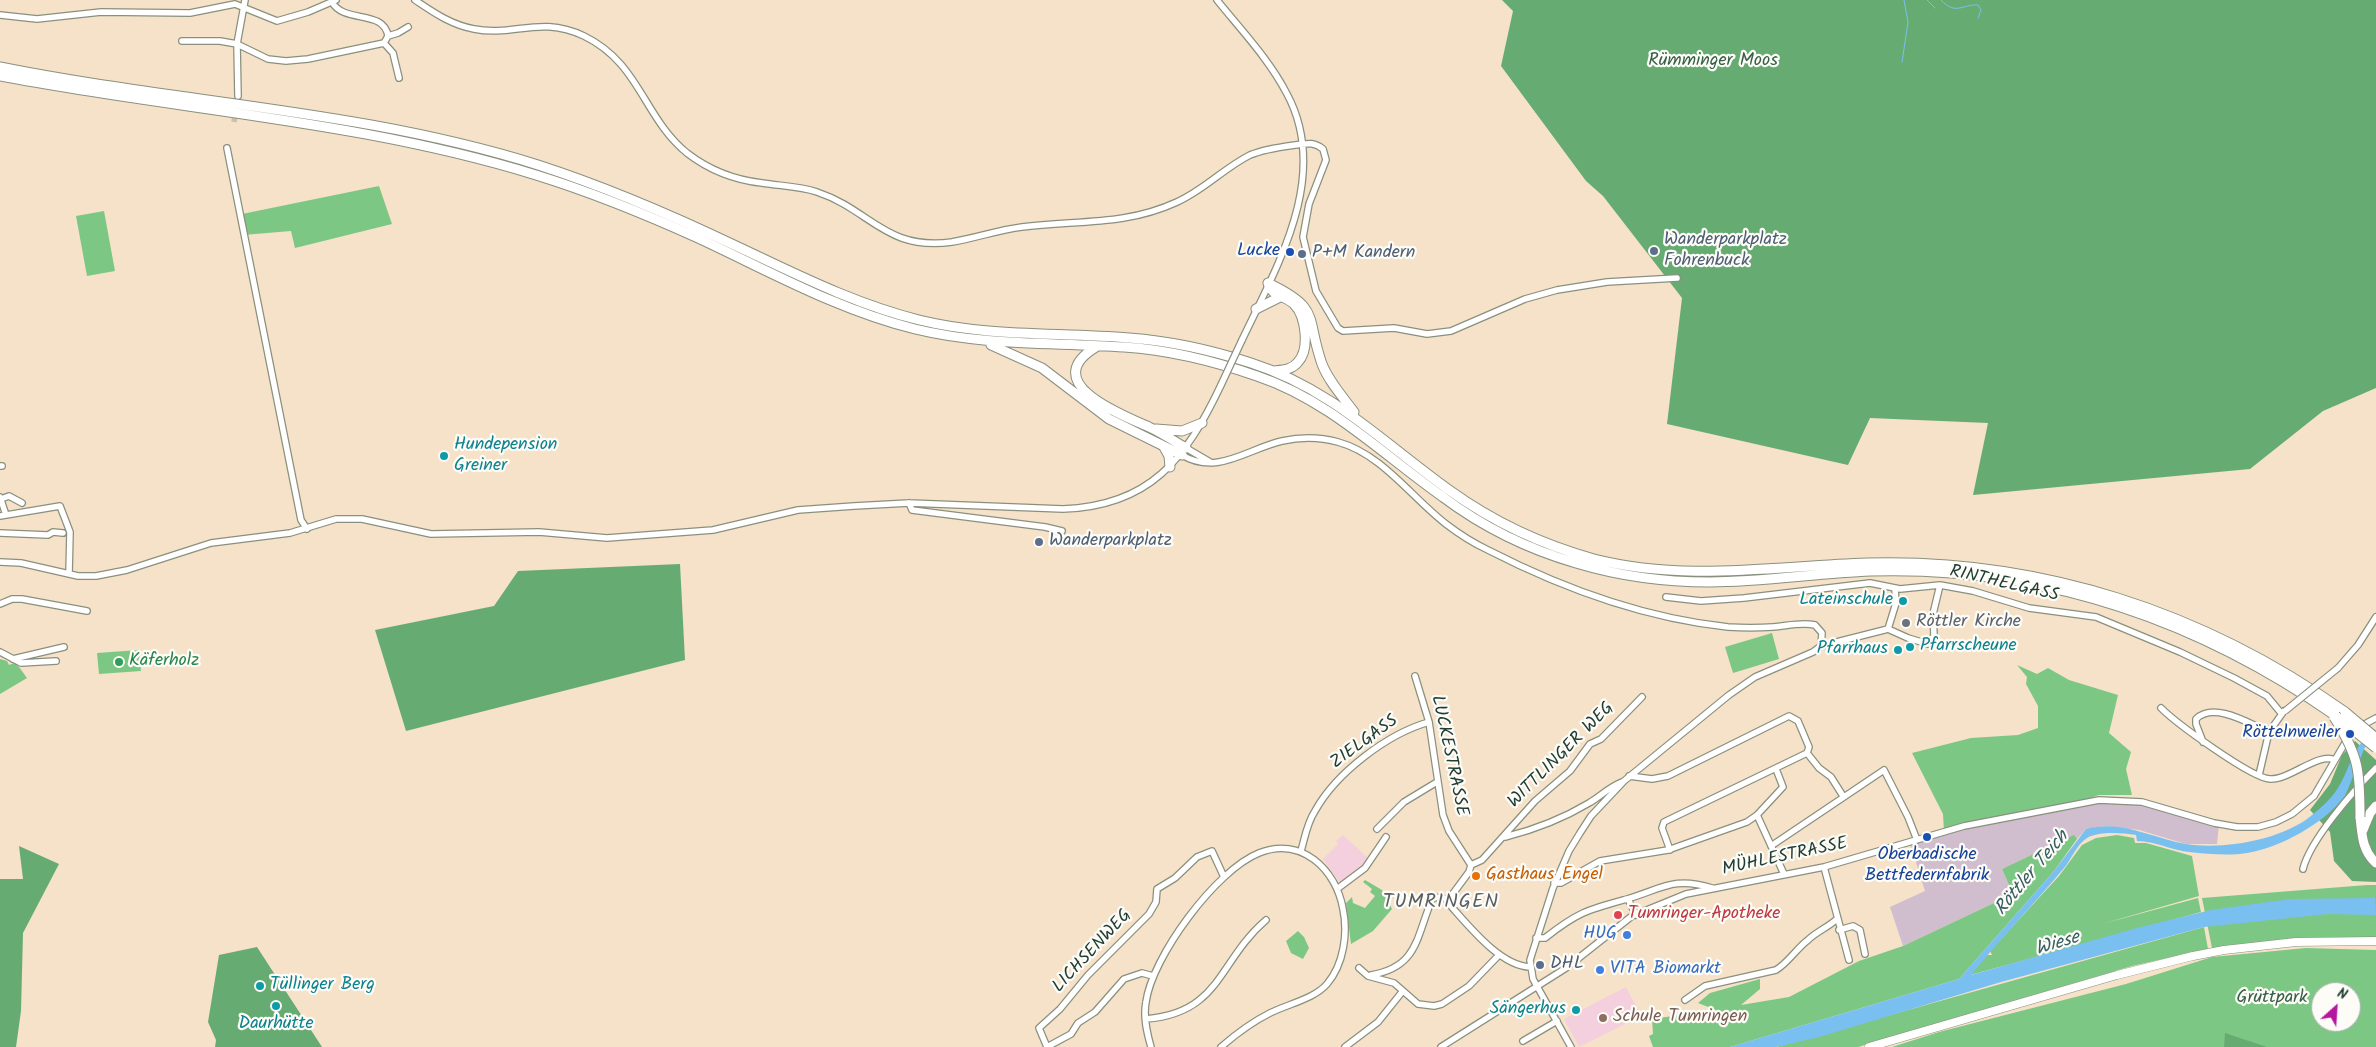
<!DOCTYPE html>
<meta charset="utf-8">
<style>
body{margin:0}
#map{position:relative;width:2376px;height:1047px;overflow:hidden;background:#f5e2c9;font-family:Kalam,sans-serif}
canvas{display:block}
.north{position:absolute;left:2311px;top:982px;width:50px;height:50px;box-sizing:border-box;background:#fdfcf7;border:1px solid #a4b0a9;border-radius:50%;rotate:26deg;font-size:14px;font-weight:700;line-height:20px;text-align:center;color:#1f3d34}
.north::after{content:'';display:block;margin:auto;width:18px;height:22px;background:#b5179e;clip-path:polygon(50% 0,100% 100%,50% 72%,0 100%)}
</style>
<div id="map">
<canvas width="2376" height="1047"></canvas>
<div class="north">N</div>
</div>
<script>
const ctx = document.querySelector('canvas').getContext('2d');
ctx.lineJoin = 'round';
function paint(path, color) { ctx.fillStyle = color; ctx.fill(path, 'evenodd'); }
function stroke(path, color, width, dash) { ctx.strokeStyle = color; ctx.lineWidth = width; ctx.lineCap = dash ? 'butt' : 'round'; ctx.setLineDash(dash || []); ctx.stroke(path); }
function drawText(font, color, halo, rows, align = 'center') {
  ctx.font = font + ' Kalam,sans-serif'; ctx.lineWidth = 4.5; ctx.setLineDash([]); ctx.textBaseline = 'middle'; ctx.strokeStyle = halo; ctx.fillStyle = color; for (const [text, x, y, turn = 0] of rows) {
    ctx.save(); ctx.translate(x, y); ctx.rotate((+turn || 0) * Math.PI / 180); ctx.textAlign = isNaN(turn) ? turn : align; if (halo) ctx.strokeText(text, 0, 0); ctx.fillText(text, 0, 0); ctx.restore();
  }
}
paint(new Path2D(`
 M1343 835 1370 860 1341 884 1323 859 1338 844 1336 841Z
 M1626 987 1641 1016 1579 1047 1564 1019Z`), '#f4cfdd');
paint(new Path2D(`
 M2134 801 2219 824 2217 844H2186L2139 830 2105 826 2086 829 2077 839 2074 836 2002 869 2013 894 1903 946 1890 907 1925 891 1910 843 1964 826 2087 802Z`), '#d0bdcd');
paint(new Path2D(`
 M379 186 392 224 295 248 291 231 243 235 242 214Z
 M104 211 115 271 87 276 76 216Z
 M1772 633 1779 659 1733 673 1725 647Z
 M139 650 141 671 99 674 97 653Z
 M0 659 7 661 9 665 14 663 19 667 27 678 0 694Z
 M2017 665 2037 674 2048 668 2069 680 2118 695 2109 733 2131 752 2126 769 2132 795H2099L2061 808 1944 832 1943 814 1912 753 1971 738 2018 735 2038 728V706L2026 684 2027 677Z
 M2074 835 2077 839 2054 871 1959 979 1730 1047H1653L1649 1036 1653 1034 1652 1019 1716 1010 1698 1003 1710 993 1760 979V989L1741 1005 1789 997 1859 961 1903 946 2013 894 2002 869Z
 M2117 835 2134 838 2135 843H2146L2192 856 2199 896 2102 924 2198 898 2201 912 1970 975 1987 955H1992L1990 951 2059 876 2082 845 2096 838Z
 M1365 880 1382 890 1392 909 1373 931 1351 944 1346 903 1352 897 1353 903 1365 908 1375 896 1370 892 1372 889 1363 882Z
 M2367 885H2376V937L2295 938 2212 948 2202 898Z
 M2204 927 2208 949 2132 966 1858 1047H1776Z
 M1298 931 1304 937 1309 948 1303 959 1291 953 1286 941Z
 M2306 948 2376 950V1047H1892L1939 1032 2126 984 2212 957ZM2321 992H2351V1022H2321Z`), '#7dc784');
paint(new Path2D(`
 M1502 0H2376V388L2323 411 2250 469 1973 495 1988 423 1870 418 1848 465 1667 424 1682 298 1603 196 1586 181 1501 66 1513 11Z
 M680 564 685 660 406 731 375 630 494 606 518 571Z
 M2355 741 2376 760V882L2352 881 2334 861 2330 832 2310 810 2330 784 2342 755Z
 M19 846 59 864 23 933 21 1011 16 1047H0V879H23Z
 M257 947 322 1047H215L216 1040 208 1022 219 955Z
 M2225 1033 2267 1047H2224Z`), '#66ac72');
paint(new Path2D(`
 M2367 736 2376 740 2365 747 2345 796C2323 824 2282 847 2247 853 2229 856 2208 854 2189 852 2171 850 2155 841 2137 841L2136 835C2121 833 2101 831 2087 838 2077 844 2071 860 2064 868 2034 904 2001 938 1971 975L2137 928 2211 910 2291 899 2375 898 2376 915 2328 914 2204 927 2001 982 1819 1037 1776 1047H1730L1959 979 2054 871 2086 829C2121 819 2152 838 2186 844 2223 850 2283 840 2312 815 2322 807 2331 799 2338 788 2349 770 2352 751 2367 736Z`), '#79c0f1');
stroke(new Path2D(`
 M1927 0 1935 8
 M1941 0C1956 16 1962 4 1978 5L1981 10 1978 18
 M1902 62 1908 22 1904 0`), '#79c0f1', 1);
stroke(new Path2D(`
 M234 122 238 96`), '#cac1ab', 5.5, [5.5, 3]);
const minor = new Path2D(`
 M415 0C433 12 451 25 474 29 514 37 540 15 584 36 640 63 643 117 687 153 709 170 735 180 762 183 780 186 799 186 817 192 871 210 885 251 952 242 976 238 998 230 1022 227 1077 220 1125 226 1177 202 1204 190 1224 168 1250 155 1264 149 1280 147 1295 145 1306 144 1313 141 1323 149L1326 160 1309 204 1303 237 1316 291 1338 328 1343 331 1394 328 1427 334 1451 331 1525 299 1557 290 1607 282 1677 278
 M1217 0C1241 30 1269 59 1287 94 1331 176 1277 266 1242 340
 M0 15 37 19 101 12 190 13 235 4 277 21 308 12 336 0
 M388 36 398 33 408 27
 M182 41H220L237 44 268 59 286 61 308 59 384 43 388 36C384 9 344 24 332 2
 M384 43 393 53 399 78
 M238 96 237 44 245 0
 M227 148 301 520 307 529
 M1186 448 1210 462
 M1182 455C1217 476 1247 449 1282 441 1300 437 1320 437 1338 442 1382 454 1411 497 1446 524 1459 534 1473 543 1488 550 1564 589 1643 618 1728 627 1743 628 1758 628 1773 627 1787 626 1801 622 1815 625L1822 633 1821 646
 M0 466H2
 M0 497 6 515
 M1 499 9 496 22 503
 M909 503 912 510 1045 527 1062 531
 M0 516 60 506 70 532 69 574
 M0 533 48 535 53 532 63 533
 M0 562 21 563 78 576H96L127 570 211 543 290 533 336 519H362L431 534 539 532 607 538 713 530 798 510 854 506 909 503 1063 509C1150 506 1186 459 1221 385
 M1666 597 1701 601 1744 598 1870 583 1900 589 1940 585 1973 591 2029 608 2096 617 2180 652 2234 678 2267 696 2281 713
 M0 604 12 599H22L87 611
 M1888 629 1896 603 1895 589
 M1821 646 1888 629 1908 638 1928 644 1934 636 1933 614 1940 585
 M0 652 21 663 56 661
 M13 659 64 647
 M2338 668 2358 645 2376 617
 M1415 676 1429 722 1443 815 1449 831 1471 865
 M2161 708C2176 723 2251 778 2270 779 2290 780 2318 752 2335 760
 M2203 742 2196 724V719C2214 701 2250 724 2269 732
 M2259 775 2269 732 2284 711
 M1629 776 1652 779 1668 776 1789 716 1798 721 1809 747 1807 753 1819 768 1831 777 1843 796
 M1757 815 1784 874
 M1377 829 1404 802 1437 782
 M1505 837C1533 830 1564 818 1589 803 1601 796 1609 787 1622 782
 M1771 846 1884 770 1908 817 1917 840
 M1670 850 1662 828 1664 822 1807 753
 M1301 851C1305 837 1307 823 1315 811 1336 773 1387 734 1429 722
 M1471 865 1482 860 1535 801 1570 771 1590 744 1601 739 1642 697
 M1471 865 1469 872 1449 899V904C1468 925 1500 966 1530 967
 M1824 867 1849 960
 M2303 869C2310 840 2354 790 2376 768
 M1554 883H1561L1600 861 1668 850 1747 822 1757 815 1783 787 1776 769
 M1337 889 1365 868 1386 837
 M1628 899 1636 915
 M1839 930 1853 926 1860 930 1865 954
 M1536 938H1545C1578 912 1587 910 1627 899 1662 889 1673 876 1712 888
 M1359 968 1368 976 1394 983 1418 1004 1434 1006 1442 1004 1469 986 1499 955
 M1371 975C1419 967 1416 936 1433 897L1449 899
 M1685 1000 1705 986 1776 970C1789 962 1796 949 1808 940 1816 932 1827 928 1837 919
 M1146 1019C1221 1013 1218 961 1266 920
 M1523 1041 1557 1021
 M1047 1047 1039 1028 1060 1009 1088 975 1149 914 1156 902 1157 889 1175 878 1197 857 1212 851 1224 877
 M1047 1047 1071 1034 1078 1023 1095 1012 1124 979 1142 973 1153 976
 M1151 1047C1147 1033 1143 1017 1146 1002 1152 957 1216 870 1259 853 1301 836 1336 869 1343 909 1348 933 1344 964 1327 984 1314 999 1288 1004 1270 1013 1252 1022 1236 1034 1221 1047
 M1345 1047 1378 1022 1402 992
 M1441 1047 1566 968 1632 916 1686 894 1824 867 1964 826 2099 800 2142 802 2214 823 2237 827H2258L2276 822 2292 814 2314 796 2352 731 2376 718
 M1571 1047 1533 979 1530 960 1553 888 1569 851 1580 833 1591 816 1624 781 1729 695 1755 677 1813 652 1821 646`);
const major = new Path2D(`
 M1869 1047 2117 975 2193 956 2224 950 2296 942 2376 941`);
const highway = new Path2D(`
 M0 67C179 103 364 110 538 165 606 187 671 215 734 245 794 273 854 304 919 320 988 337 1058 332 1129 338 1171 341 1211 350 1251 363 1332 389 1382 442 1449 490 1492 521 1543 545 1594 559 1685 582 1775 566 1867 563 2040 558 2204 612 2345 712
 M0 76C178 110 362 121 536 175 591 192 645 214 698 238 769 271 838 310 915 329 985 346 1053 342 1124 347 1170 350 1214 361 1257 376 1329 400 1382 454 1443 497 1483 527 1528 549 1576 563 1619 576 1664 582 1710 582 1764 582 1817 573 1871 571 2041 566 2197 619 2336 716
 M1268 283C1322 309 1305 316 1322 364 1329 382 1343 397 1354 412
 M1268 283C1272 297 1284 295 1294 304 1306 316 1310 349 1298 362 1292 370 1282 370 1273 371
 M1256 309 1280 297
 M991 345 1042 368 1109 419 1182 455
 M1096 347C1038 382 1119 414 1149 427 1162 433 1174 441 1186 448
 M1156 429 1182 431 1202 423
 M1164 447 1169 456 1170 467
 M2360 817C2362 834 2362 851 2376 863
 M2363 830 2370 813 2376 806`);
stroke(minor, '#8a907e', 8);
stroke(major, '#8a907e', 9);
stroke(highway, '#8a907e', 11);
stroke(minor, '#fff', 5.5);
stroke(major, '#fff', 8);
stroke(highway, '#fff', 9);
const minorBridge = new Path2D(`
 M1221 385 1242 340
 M2285 711 2338 668`);
const highwayBridge = new Path2D(`
 M2345 712 2376 738
 M2336 716 2376 748
 M2334 717C2359 756 2360 771 2360 817`);
stroke(minorBridge, '#8a907e', 8, []);
stroke(highwayBridge, '#8a907e', 11, []);
stroke(minorBridge, '#fff', 5.5);
stroke(highwayBridge, '#fff', 9);
for (const [x, y, r, color] of [
 [1654,251,5,"#5c6f8a"],
 [1290,252,5,"#1a4fb4"],
 [1302,254,5,"#5c6f8a"],
 [444,456,5,"#0f9aa8"],
 [1039,542,5,"#5c6f8a"],
 [1903,601,5,"#0f9aa8"],
 [1906,623,5,"#6b7280"],
 [1910,647,5,"#0f9aa8"],
 [1898,650,5,"#0f9aa8"],
 [119,662,5,"#2e9e5b"],
 [2350,734,5,"#1a4fb4"],
 [1927,837,5,"#1a4fb4"],
 [1476,876,5,"#e8710a"],
 [1618,915,5,"#e0444e"],
 [1627,935,5,"#3f7fe0"],
 [1540,965,5,"#5c6f8a"],
 [1600,970,5,"#3f7fe0"],
 [260,986,5,"#0f9aa8"],
 [276,1006,5,"#0f9aa8"],
 [1576,1010,5,"#0f9aa8"],
 [1603,1018,5,"#8d6e63"]
]) { const dot = new Path2D(); dot.arc(x, y, r, 0, 2 * Math.PI); ctx.fillStyle = color; ctx.fill(dot); stroke(dot, '#fdfcf7', 2); }
drawText('18px', '#366048', '#fdfcf7', [
 ["Rümminger Moos",1713,62],
 ["Grüttpark",2272,999]
]);
drawText('18px', '#4e5e75', '#fdfcf7', [
 ["Wanderparkplatz",1664,241],
 ["Fohrenbuck",1664,262],
 ["P+M Kandern",1312,254],
 ["Wanderparkplatz",1049,542],
 ["DHL",1550,965]
], 'left');
drawText('18px', '#164399', '#fdfcf7', [
 ["Lucke",1280,252],
 ["Röttelnweiler",2340,734],
 ["Oberbadische",1927,856,"center"],
 ["Bettfedernfabrik",1927,877,"center"]
], 'right');
drawText('18px', '#0d838f', '#fdfcf7', [
 ["Hundepension",454,446],
 ["Greiner",454,467],
 ["Lateinschule",1893,601,"right"],
 ["Pfarrscheune",1920,647],
 ["Pfarrhaus",1888,650,"right"],
 ["Tüllinger Berg",270,986],
 ["Sängerhus",1566,1010,"right"],
 ["Daurhütte",276,1025,"center"]
], 'left');
drawText('18px', '#1f3d34', '#fdfcf7', [
 ["RINTHELGASS",2004,585,13],
 ["ZIELGASS",1365,743,-36],
 ["LUCKESTRASSE",1448,756,78],
 ["WITTLINGER WEG",1562,756,-45],
 ["MÜHLESTRASSE",1785,858,-12],
 ["LICHSENWEG",1093,952,-47]
]);
drawText('18px', '#5b616d', '#fdfcf7', [
 ["Röttler Kirche",1916,623]
], 'left');
drawText('18px', '#27864d', '#fdfcf7', [
 ["Käferholz",129,662]
], 'left');
drawText('18px', '#c56008', '#fdfcf7', [
 ["Gasthaus Engel",1486,876]
], 'left');
drawText('18px', '#be3a42', '#fdfcf7', [
 ["Tumringer-Apotheke",1628,915]
], 'left');
drawText('18px', '#366cbe', '#fdfcf7', [
 ["HUG",1617,935],
 ["VITA Biomarkt",1610,970,"left"]
], 'right');
drawText('18px', '#785e54', '#fdfcf7', [
 ["Schule Tumringen",1613,1018]
], 'left');
drawText('italic 19px', '#365e63', '#fdfcf7', [
 ["Röttler Teich",2033,874,-50],
 ["Wiese",2058,945,-17]
]);
ctx.letterSpacing = '1px';
drawText('20px', '#5b6064', '#fdfcf7', [
 ["TUMRINGEN",1441,904]
]);
ctx.letterSpacing = '0px';
</script>
